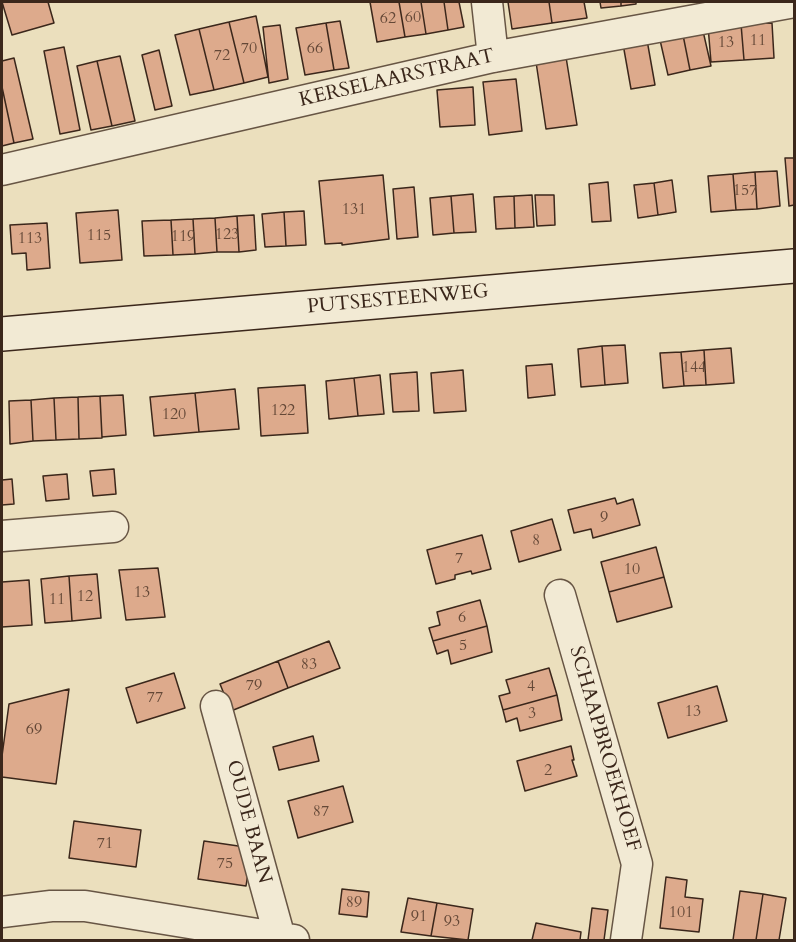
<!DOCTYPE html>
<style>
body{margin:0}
#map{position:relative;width:796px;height:942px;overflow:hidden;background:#ebdfbd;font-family:Cardo,serif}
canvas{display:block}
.frame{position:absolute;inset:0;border:3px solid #3b271b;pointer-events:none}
</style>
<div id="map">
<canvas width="796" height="942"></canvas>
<div class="frame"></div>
</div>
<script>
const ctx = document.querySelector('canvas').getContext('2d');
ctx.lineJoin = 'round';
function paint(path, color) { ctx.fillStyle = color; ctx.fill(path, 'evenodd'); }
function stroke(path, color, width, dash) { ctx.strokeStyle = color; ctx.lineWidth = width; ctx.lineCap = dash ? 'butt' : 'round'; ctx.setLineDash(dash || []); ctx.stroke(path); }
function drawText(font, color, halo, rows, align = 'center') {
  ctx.font = font + ' Cardo,serif'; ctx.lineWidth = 6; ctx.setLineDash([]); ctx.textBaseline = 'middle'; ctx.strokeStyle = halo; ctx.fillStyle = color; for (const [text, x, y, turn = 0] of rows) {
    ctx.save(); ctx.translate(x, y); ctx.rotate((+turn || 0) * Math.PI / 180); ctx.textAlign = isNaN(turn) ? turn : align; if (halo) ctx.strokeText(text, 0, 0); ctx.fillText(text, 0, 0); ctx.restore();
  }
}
const building = new Path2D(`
 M2 2H48L54 23 12 35Z
 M370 2H399L405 37 377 42Z
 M399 2H421L426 34 405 37Z
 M421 2H444L448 30 426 34Z
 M444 2H459L464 27 448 30Z
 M508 2H549L552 23 512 29Z
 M549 2H584L587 18 552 23Z
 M600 2H621V6L601 8Z
 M621 2H636V4L621 6Z
 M256 16 268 77 244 83 229 22Z
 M340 21 349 68 334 70 326 23Z
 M229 22 244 83 214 90 199 29Z
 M326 23 334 70 305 75 296 28Z
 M772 23 774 58 744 60 741 24Z
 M741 24 744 60 711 62 708 26Z
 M280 25 288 79 269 83 263 27Z
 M199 29 214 90 190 95 175 35Z
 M703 31 711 66 690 70 683 35Z
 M683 35 690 70 668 75 660 40Z
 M647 40 655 85 631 89 623 44Z
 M64 47 80 130 60 134 44 51Z
 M159 50 172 106 155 110 142 55Z
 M120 56 135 121 112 126 97 61Z
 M566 57 577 125 546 129 536 62Z
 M14 58 33 139 14 143 2 87V61Z
 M97 61 112 126 91 130 77 66Z
 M516 79 522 131 489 135 483 82Z
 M2 87 14 143 2 146Z
 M473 87 475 125 440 127 437 90Z
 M785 158H794V205L789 206Z
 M777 171 780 206 757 209 755 172Z
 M755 172 757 209 736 210 733 174Z
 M733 174 736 210 711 212 708 176Z
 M383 175 389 239 342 245V243L325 244 319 181Z
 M672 180 676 212 658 215 654 183Z
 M608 182 611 221 592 222 589 184Z
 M654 183 658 215 638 218 634 185Z
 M414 187 418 237 397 239 393 189Z
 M473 194 476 232 454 233 451 196Z
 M532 195 534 227 515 228 514 196Z
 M535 195H554L555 225 537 226Z
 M451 196 454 233 433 235 430 198Z
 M514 196 515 228 496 229 494 197Z
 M118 210 122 260 80 263 76 213Z
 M304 211 306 245 286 246 284 212Z
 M284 212 286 246 265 247 262 214Z
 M254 215 256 250 239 252 237 216Z
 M237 216 239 252H217L215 218Z
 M215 218 217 252 195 254 193 219Z
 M193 219 195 254 173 255 171 220Z
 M171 220 173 255 144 256 142 221Z
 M47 223 50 268 27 270 26 253 12 254 10 225Z
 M625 345 628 383 605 385 602 346Z
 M602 346 605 385 581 387 578 349Z
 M731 348 734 383 706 385 704 350Z
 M704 350 706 385 684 386 681 352Z
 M681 352 684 386 663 388 660 353Z
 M552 364 555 395 528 398 526 366Z
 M463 370 466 411 434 413 431 373Z
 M417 372 419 411 393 412 390 374Z
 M380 375 384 414 358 416 354 378Z
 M354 378 358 416 329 419 326 381Z
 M305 385 308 433 261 436 258 388Z
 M235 389 239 429 199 432 195 393Z
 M195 393 199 432 154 436 150 397Z
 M123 395 126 435 102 437 100 396Z
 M100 396 102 438 79 439 78 397Z
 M78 397 79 439 56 440 54 398Z
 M54 398 56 440 33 441 31 400Z
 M31 400 33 441 10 444 9 401Z
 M114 469 116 494 93 496 90 471Z
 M67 474 69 499 46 501 43 476Z
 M12 479 14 504 2 505V480Z
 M615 498 617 504 633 499 640 525 593 538 591 529 574 533 568 510Z
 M552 519 561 550 519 562 511 531Z
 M482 535 491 569 472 574 471 571 455 575V579L436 584 427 550Z
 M656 547 664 577 609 592 601 562Z
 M158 568 165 617 126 620 119 570Z
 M97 574 101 618 72 621 69 576Z
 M69 576 72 621 45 623 41 579Z
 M664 577 672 607 617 622 609 592Z
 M29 580 32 625 2 627V582Z
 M480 600 487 626 433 641 429 628 440 625 437 612Z
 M487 626 492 652 451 664 448 650 437 654 433 641Z
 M329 641 340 668 288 688 278 661Z
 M278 661 288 688 231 711 220 684Z
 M549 668 557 695 503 710 499 696 510 693 506 680Z
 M174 673 185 708 137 723 126 688Z
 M717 686 727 721 668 738 658 703Z
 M69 689 56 784 2 777V756L9 704Z
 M557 695 562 720 520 731 517 718 506 722 503 710Z
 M313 736 319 761 279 770 273 747Z
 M571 746 574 760H572L577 776 525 791 517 761Z
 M343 786 353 822 298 838 288 801Z
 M74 821 141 830 136 867 69 858Z
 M204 841 252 848 246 886 198 879Z
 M666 877 687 880 685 897 703 899 699 932 660 928Z
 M342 889 369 892 367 917 339 914Z
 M740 891 763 894 756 940H733Z
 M763 894 786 898 779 940H756Z
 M408 898 437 903 431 936 401 932Z
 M437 903 473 909 468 940 431 936Z
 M592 908 608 910 604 940H588Z
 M536 923 581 932 580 940H532Z`);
paint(building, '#ddaa8c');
stroke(building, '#3b271b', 1.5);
const street = new Path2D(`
 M487 2 493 57
 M2 170 493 57 794 2
 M2 536 113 527
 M560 595 637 864 626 940
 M216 706 280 938
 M2 912 51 906H85L294 940`);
const secondary = new Path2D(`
 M2 334 794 266`);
stroke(street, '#675544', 33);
stroke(secondary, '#3b271b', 36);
stroke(street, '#f2ead4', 30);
stroke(secondary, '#f2ead4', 33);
drawText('16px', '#644837', null, [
 ["60",413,18],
 ["62",388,19],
 ["11",758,41],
 ["13",726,43],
 ["70",249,49],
 ["66",315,49],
 ["72",222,56],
 ["157",745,191],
 ["131",354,210],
 ["123",227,235],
 ["115",99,236],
 ["119",183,237],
 ["113",30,239],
 ["144",694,368],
 ["122",283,411],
 ["120",174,415],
 ["9",604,518],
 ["8",536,541],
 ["7",459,559],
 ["10",632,570],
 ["13",142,593],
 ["12",85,597],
 ["11",57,600],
 ["6",462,618],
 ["5",463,646],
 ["83",309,665],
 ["79",254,686],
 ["4",531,687],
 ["77",155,698],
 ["13",693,712],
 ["3",532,714],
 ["69",34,730],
 ["2",548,771],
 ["87",321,812],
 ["71",105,844],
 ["75",225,864],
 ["89",354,903],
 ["101",681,913],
 ["91",419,917],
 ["93",452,922]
]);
drawText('20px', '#3b271b', '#f2ead4', [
 ["KERSELAARSTRAAT",397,79,-13],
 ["PUTSESTEENWEG",398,300,-5],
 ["SCHAAPBROEKHOEF",604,749,74],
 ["OUDE BAAN",248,822,75]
]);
</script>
